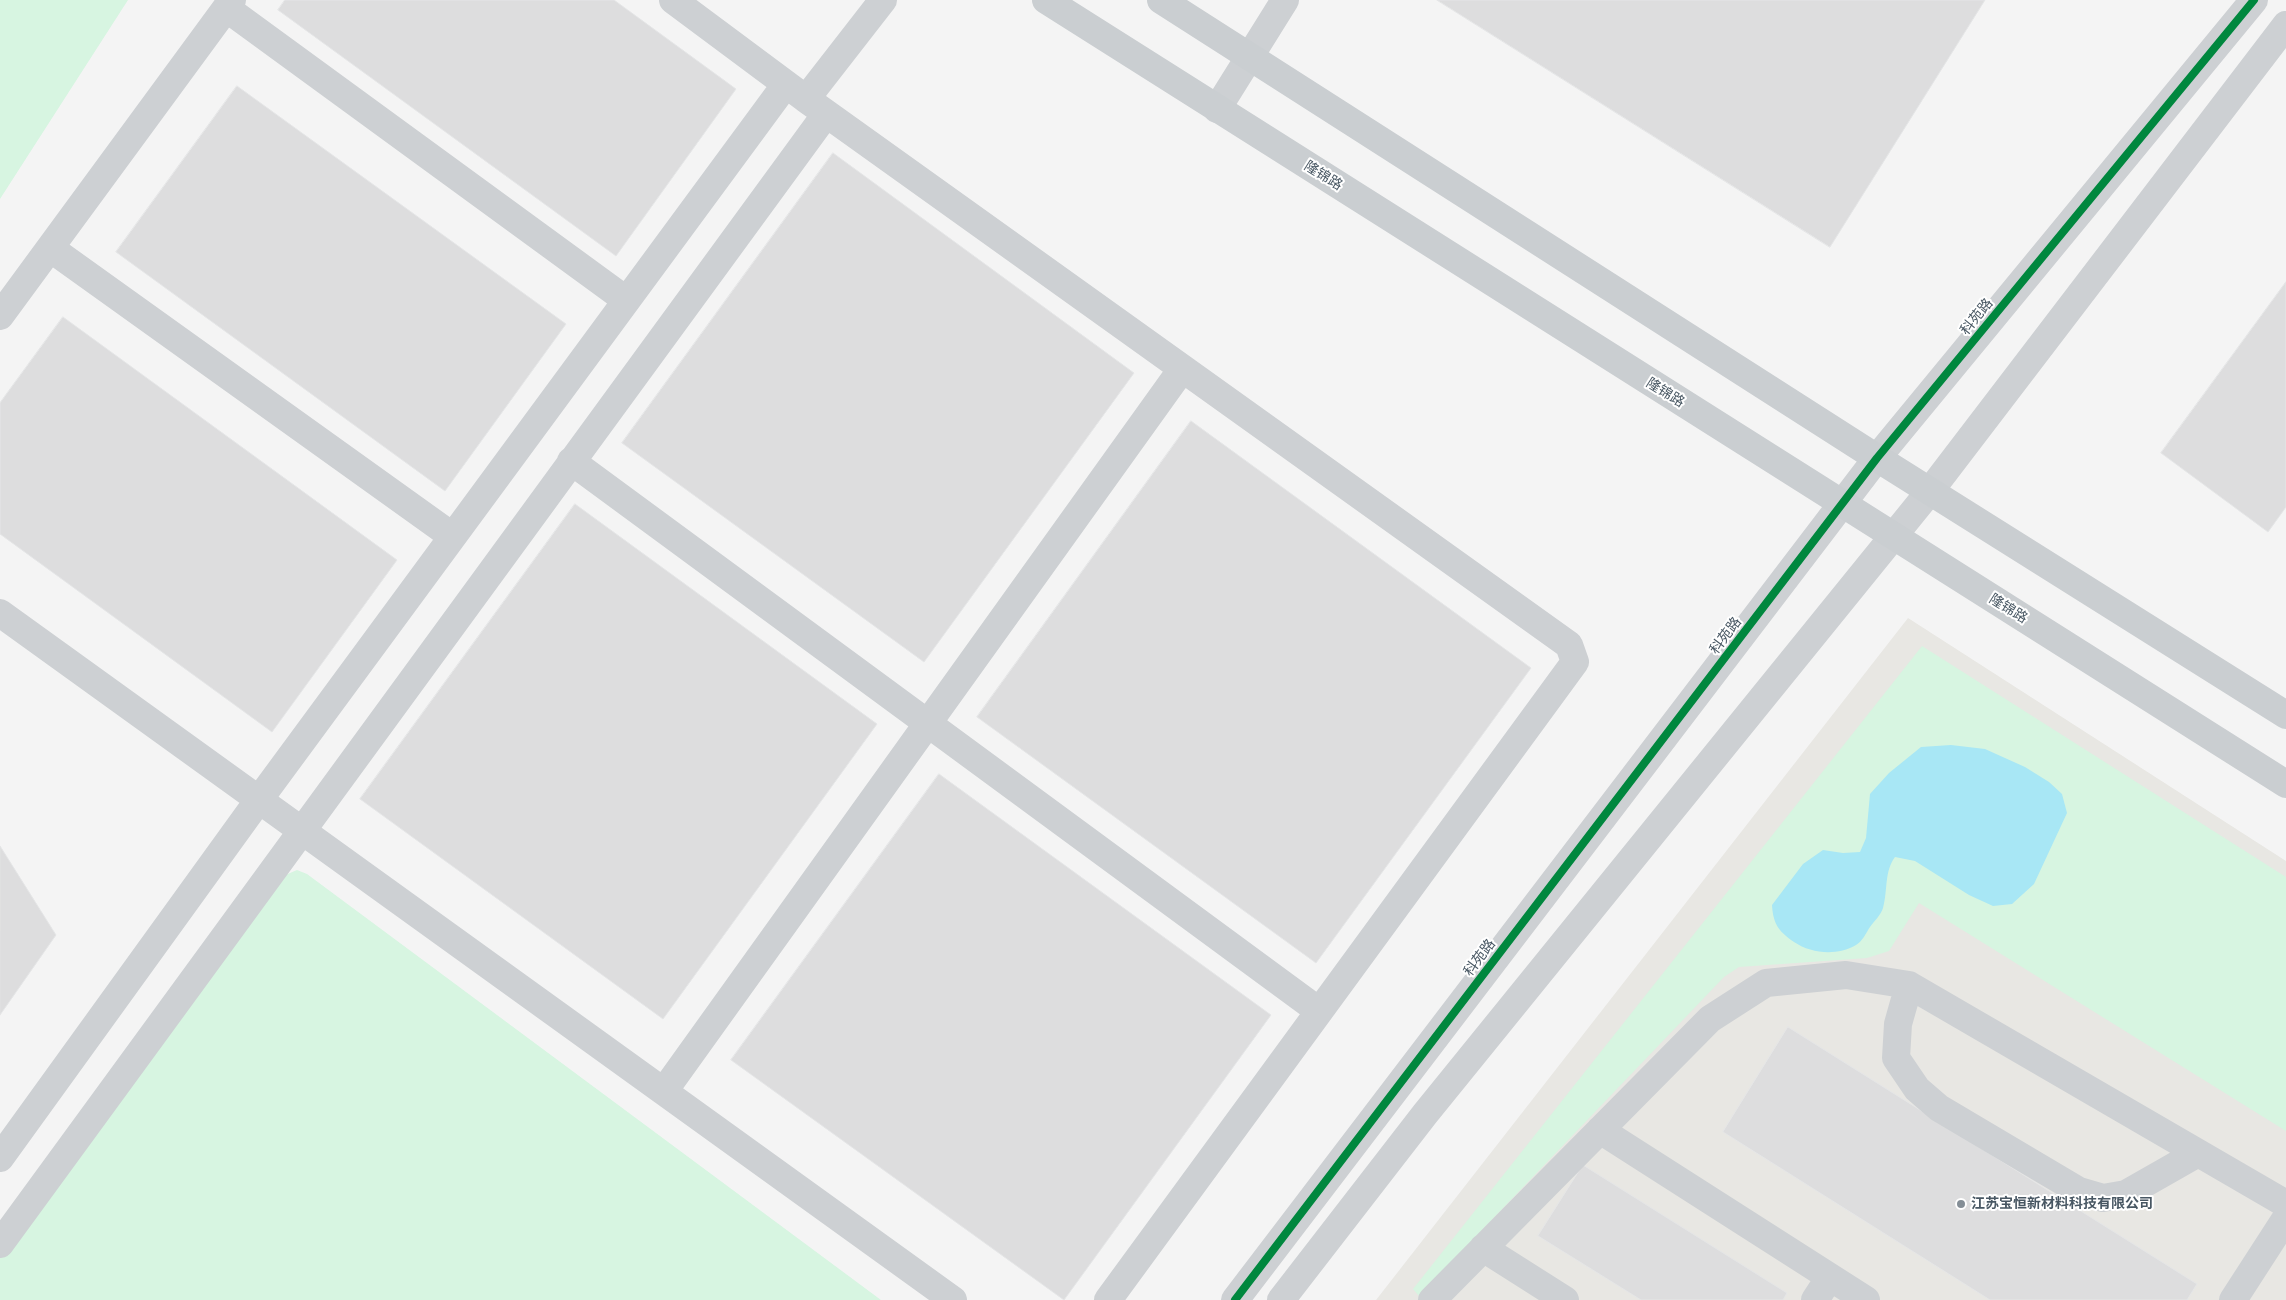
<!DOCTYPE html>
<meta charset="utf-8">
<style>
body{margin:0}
canvas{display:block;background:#f4f4f4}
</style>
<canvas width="2286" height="1300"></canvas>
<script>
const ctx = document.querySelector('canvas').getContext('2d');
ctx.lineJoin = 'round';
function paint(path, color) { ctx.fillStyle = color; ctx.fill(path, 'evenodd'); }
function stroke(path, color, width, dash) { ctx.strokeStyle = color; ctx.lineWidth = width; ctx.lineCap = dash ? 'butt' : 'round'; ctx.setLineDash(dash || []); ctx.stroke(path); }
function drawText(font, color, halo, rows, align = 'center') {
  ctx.font = font + ' Arial,"Noto Sans SC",sans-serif'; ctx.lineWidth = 4; ctx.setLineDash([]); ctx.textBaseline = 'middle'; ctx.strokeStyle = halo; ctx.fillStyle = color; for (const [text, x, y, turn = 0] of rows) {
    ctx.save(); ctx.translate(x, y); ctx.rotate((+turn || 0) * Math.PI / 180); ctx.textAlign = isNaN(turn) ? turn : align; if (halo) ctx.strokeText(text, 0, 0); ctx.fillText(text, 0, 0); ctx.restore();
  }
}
paint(new Path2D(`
 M1908 618 2286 861V1300H1376Z`), '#e8e7e3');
paint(new Path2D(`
 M0 0H128L0 199Z
 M1922 646 2286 877V1131L1919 903 1889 951 1867 958 1739 967 1724 977 1419 1296 1413 1289Z
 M297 870 307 874 881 1300H0V1252L283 876Z`), '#d7f5e1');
paint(new Path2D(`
 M1951 745 1985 749 2025 767 2049 782 2062 794 2067 813 2034 884 2012 904 1993 906 1969 895 1915 861 1895 857C1884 872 1888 890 1883 908 1881 915 1874 921 1870 927 1866 933 1862 942 1856 945 1837 956 1812 954 1794 942 1778 931 1773 923 1772 905L1803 864 1823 850 1843 853 1860 852 1866 838 1870 794 1889 773 1921 747Z`), '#a8e7f5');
const building = new Path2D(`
 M285 0H614L736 89 616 256 278 10Z
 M1437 0H1985L1830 247Z
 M237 86 566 324 445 491 116 252Z
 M833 153 1134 373 924 662 622 443Z
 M2286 282V507L2268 532 2161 453Z
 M63 317 397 560 272 732 0 534V403Z
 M1191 421 1531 668 1316 963 977 717Z
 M575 504 877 724 663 1019 360 799Z
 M939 774 1271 1015 1064 1300 731 1060Z
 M0 846 56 935 0 1015Z
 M1788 1027 2197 1284 2187 1300H1990L1723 1132Z
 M1583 1165 1787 1293 1783 1300H1641L1538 1236Z`);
paint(building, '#ddddde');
stroke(building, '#e5e6e7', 1);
stroke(new Path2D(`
 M673 0 806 99 883 0
 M226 8 626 300
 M806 99 1569 645 1575 662 1108 1300
 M1217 109 1285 0
 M50 248 452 536
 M0 316 232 0
 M571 461 1319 1011
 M0 613 953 1300
 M1909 985 1898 1024 1896 1058 1917 1089 1939 1108 2079 1191 2103 1198 2126 1194 2198 1153
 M664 1091 1182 369
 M1600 1130 1866 1300
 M0 1158 258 801 786 84
 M0 1244 826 114
 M1483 1248 1565 1300
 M1235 1300 1877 458 2254 0
 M1281 1300 1425 1114 1930 491 2286 25
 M1432 1300 1710 1019 1766 983 1846 975 1909 985 2286 1204
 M1815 1300 1830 1277
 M2233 1300 2286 1218`), '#cdd0d3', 28);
stroke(new Path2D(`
 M1046 0 2286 784
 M1161 0 1877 458 2286 715`), '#caced1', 28);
stroke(new Path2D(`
 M1235 1300 1877 458 2254 0`), '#00873e', 8);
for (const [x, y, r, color] of [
 [1961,1204,5,"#848e96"]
]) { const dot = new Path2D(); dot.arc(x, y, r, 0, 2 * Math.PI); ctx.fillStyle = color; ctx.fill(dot); stroke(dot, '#fff', 2); }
drawText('14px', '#485763', '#fff', [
 ["隆锦路",1323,176,32],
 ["科苑路",1977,317,-51],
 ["隆锦路",1665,393,32],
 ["隆锦路",2008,609,32],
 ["科苑路",1726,636,-53],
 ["科苑路",1480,958,-53]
]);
drawText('bold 14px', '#485763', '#fff', [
 ["江苏宝恒新材料科技有限公司",1971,1204]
], 'left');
</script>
